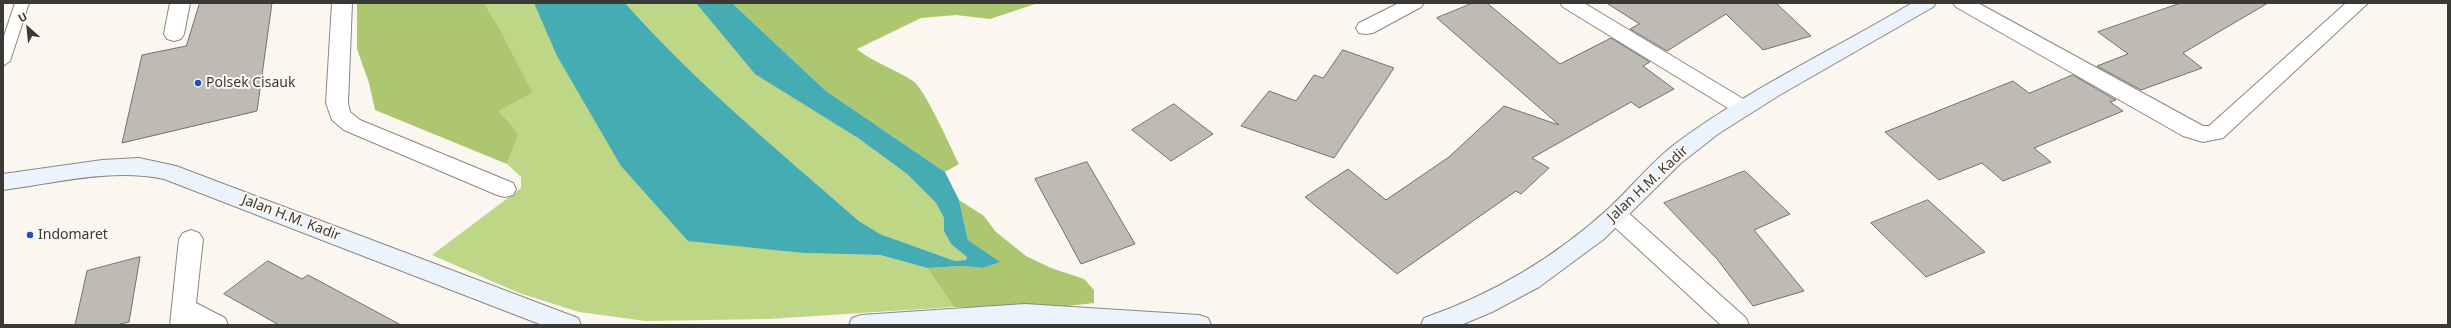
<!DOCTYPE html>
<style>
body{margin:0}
#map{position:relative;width:2451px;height:328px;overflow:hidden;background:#fbf6f0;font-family:"Noto Sans",sans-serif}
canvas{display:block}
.frame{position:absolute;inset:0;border:4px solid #3b3936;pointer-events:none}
.north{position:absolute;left:8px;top:8px;width:40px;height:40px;-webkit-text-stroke:3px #fbf6f0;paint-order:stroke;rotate:333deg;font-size:11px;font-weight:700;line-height:16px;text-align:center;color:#3b3936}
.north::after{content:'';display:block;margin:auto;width:14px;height:18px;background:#3b3936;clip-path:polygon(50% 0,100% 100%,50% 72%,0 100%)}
</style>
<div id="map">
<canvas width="2451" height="328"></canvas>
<div class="frame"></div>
<div class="north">U</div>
</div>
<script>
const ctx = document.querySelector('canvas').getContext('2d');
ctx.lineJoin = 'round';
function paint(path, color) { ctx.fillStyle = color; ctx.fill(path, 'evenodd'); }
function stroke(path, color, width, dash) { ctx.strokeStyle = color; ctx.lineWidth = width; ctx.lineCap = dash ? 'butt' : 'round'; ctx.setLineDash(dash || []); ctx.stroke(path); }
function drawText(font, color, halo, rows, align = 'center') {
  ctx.font = font + ' "Noto Sans",sans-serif'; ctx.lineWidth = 4; ctx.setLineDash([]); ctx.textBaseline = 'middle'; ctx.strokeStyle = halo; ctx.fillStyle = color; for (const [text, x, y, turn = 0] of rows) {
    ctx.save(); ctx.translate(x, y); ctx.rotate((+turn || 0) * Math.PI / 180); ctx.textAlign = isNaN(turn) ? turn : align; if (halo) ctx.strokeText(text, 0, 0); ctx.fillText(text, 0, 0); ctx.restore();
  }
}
paint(new Path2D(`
 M484 3H534L757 247 803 253 880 255 927 268 954 307 768 319 646 321 579 312 519 293 432 255 521 188V177L507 164 519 134 499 111 533 93 501 31Z
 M625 3H697L858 138 907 174 936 203 944 218V231L951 244 968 257 966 260 955 261 880 234 859 221C779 151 696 83 625 3Z`), '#bed787');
paint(new Path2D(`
 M357 3H484L501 31 533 93 499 111 519 134 507 164 375 110 369 83 357 49Z
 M732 3H1038L990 19 956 15 921 18 857 49C874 63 895 69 913 81 925 89 951 148 959 164L945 172 826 91Z
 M959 200 984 216 996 232 1026 256 1051 268 1084 279 1094 290V303L1058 307H954L927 268 961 266 983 268 999 262 968 240Z`), '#acc76f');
paint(new Path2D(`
 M534 3H625C696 83 779 151 859 221L880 234 955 261 966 260 967 257 951 244 944 231V218L936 203 907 174 858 138 755 74 696 3H732L826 91 945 172 959 200 968 240 1000 262 983 268 961 266 927 268 880 255 803 253 688 241 621 166 557 56Z`), '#45acb4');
const building = new Path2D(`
 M200 3H272L257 111 122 143 142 55 186 46Z
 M1473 3H1487L1560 64 1611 38 1650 62 1643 66 1674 89 1639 108 1631 102 1532 158 1549 168 1521 194 1516 191 1397 274 1305 197 1348 169 1386 200 1449 157 1504 106 1559 125 1437 18Z
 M1607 3H1776L1811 36 1763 50 1726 14 1667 51 1630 29 1639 24Z
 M2181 3H2268L2183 53 2202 68 2141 90 2097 66 2128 54 2098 32Z
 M1343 50 1394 68 1334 158 1241 126 1269 91 1296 101 1314 75 1323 78Z
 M2073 75 2116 100 2110 102 2123 111 2034 148 2051 162 2003 181 1982 163 1939 180 1885 132 2013 81 2029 93Z
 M1174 104 1213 134 1171 161 1132 130Z
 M1087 162 1135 244 1081 264 1035 179Z
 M1745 171 1790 214 1754 230 1804 291 1753 306 1717 259 1664 203Z
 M1928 200 1985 252 1926 277 1871 223Z
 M140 257 129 322 116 325H75L87 271Z
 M268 261 302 279 308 275 401 325H279L224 294Z`);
paint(building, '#bebab4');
stroke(building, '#74706b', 1);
const lane = new Path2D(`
 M15 3H29L10 61 3 66V39Z`);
const street = new Path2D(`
 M170 3H190L184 34 181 39 174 41 167 39 164 34Z
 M332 3H352L348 103 350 112 360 120 513 183 516 189 513 195 505 197 497 195 344 130 332 120 326 103Z
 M1399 3H1424L1421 7 1373 33 1366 34 1359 33 1356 28 1359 23Z
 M1560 3H1584L1750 103 1754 108 1750 113 1743 115 1736 113 1563 7Z
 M1953 3H1978L2203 126H2209L2346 3H2368L2223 138 2203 142 2183 136 1956 7Z
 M1616 207 1624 209 1746 318 1749 325H1721L1608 221 1605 215 1608 209Z
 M191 230 199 233 203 239 196 303 225 318 228 325H170L179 239 183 233Z`);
const secondary = new Path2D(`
 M1912 3H1936L1933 7 1778 96 1718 134 1681 163 1604 239 1539 287 1492 312 1461 325H1421L1424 318C1493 294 1554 258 1608 209 1631 188 1650 163 1675 144 1749 89 1833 50 1912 3Z
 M139 158 176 166 578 318 581 325H542L164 179C111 168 56 183 3 190V174L102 160Z
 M1025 304 1199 315 1208 318 1211 325H849L852 318 861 315Z`);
stroke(lane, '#8c8782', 2);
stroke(street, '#8c8782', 2);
stroke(secondary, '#8c8782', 2);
paint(lane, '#fff');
paint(street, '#fff');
paint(secondary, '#ebf3fd');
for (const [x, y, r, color] of [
 [198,83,4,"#1d52be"],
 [30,235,4,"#1d52be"]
]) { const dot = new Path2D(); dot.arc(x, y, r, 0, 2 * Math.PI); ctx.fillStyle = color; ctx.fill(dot); stroke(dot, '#fbf6f0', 1.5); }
drawText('14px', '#3b3936', '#fbf6f0', [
 ["Polsek Cisauk",206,83],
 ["Indomaret",38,235]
], 'left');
drawText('14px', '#3b3936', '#fbf6f0', [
 ["Jalan H.M. Kadir",1648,184,-43],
 ["Jalan H.M. Kadir",291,218,21]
]);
</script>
